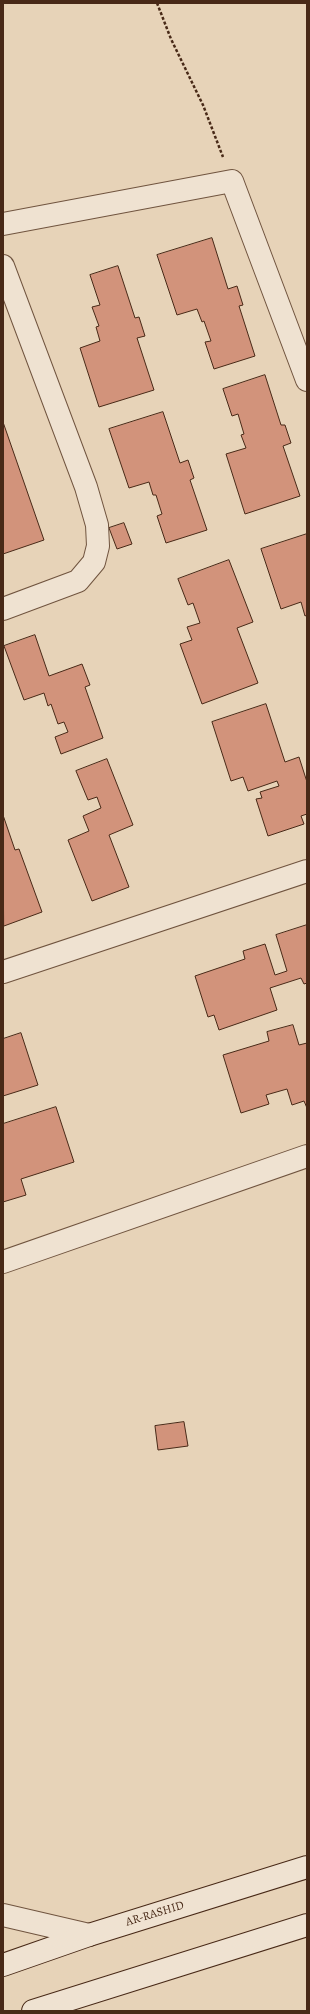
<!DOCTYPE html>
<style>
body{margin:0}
#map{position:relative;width:310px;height:2014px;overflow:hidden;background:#e7d3b8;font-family:Alegreya,serif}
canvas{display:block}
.frame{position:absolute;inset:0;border:4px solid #482917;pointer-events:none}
</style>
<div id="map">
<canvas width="310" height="2014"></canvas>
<div class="frame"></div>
</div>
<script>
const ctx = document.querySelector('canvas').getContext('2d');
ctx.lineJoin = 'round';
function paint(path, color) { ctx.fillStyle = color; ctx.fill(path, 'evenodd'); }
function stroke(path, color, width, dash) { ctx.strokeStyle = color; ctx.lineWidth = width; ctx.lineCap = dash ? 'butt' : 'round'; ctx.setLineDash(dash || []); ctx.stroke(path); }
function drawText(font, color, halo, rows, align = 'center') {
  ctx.font = font + ' Alegreya,serif'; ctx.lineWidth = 3; ctx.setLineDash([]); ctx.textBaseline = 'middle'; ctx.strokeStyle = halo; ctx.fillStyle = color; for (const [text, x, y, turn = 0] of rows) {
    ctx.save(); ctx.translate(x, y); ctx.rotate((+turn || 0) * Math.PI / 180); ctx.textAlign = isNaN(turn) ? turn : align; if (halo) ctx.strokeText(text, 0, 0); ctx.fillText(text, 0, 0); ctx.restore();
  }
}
const building = new Path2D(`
 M212 238 228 289 237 286 243 305 239 306 255 356 214 369 205 342 211 341 204 321 202 322 197 309 177 315 157 255Z
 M118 266 135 318 139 317 145 336 137 338 154 390 99 407 80 348 100 341 96 327 99 326 92 307 100 305 90 275Z
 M265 375 281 425H285L291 443 283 446 300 496 245 514 226 454 246 448 241 435 244 434 238 414 232 416 223 389Z
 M163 412 180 463 188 460 194 478 190 480 207 530 166 543 157 516 162 514 156 495H153L149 482 129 488 109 429Z
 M3 422 44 540 3 554Z
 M124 523 132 544 117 549 109 528Z
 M307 534V615L305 616 301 602 281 609 261 549Z
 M229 560 253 622 237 628 258 683 202 704 180 644 192 640 187 627 200 623 193 603 188 605 178 579Z
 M35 635 49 676 82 664 90 685 85 687 103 738 61 754 55 737 68 732 64 722 58 724 51 704 48 706 44 693 24 700 4 646Z
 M266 704 285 762 299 757 307 782V814L301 816 304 824 268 836 256 799 262 798 260 792 279 786 277 781 248 791 243 777 231 781 212 722Z
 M107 759 133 825 109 835 129 887 92 901 68 840 89 831 83 816 101 808 97 797 88 800 76 771Z
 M3 815 15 850 19 849 42 912 4 926Z
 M307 925V983L304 984 301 978 270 988 277 1010 219 1030 214 1015 208 1017 195 976 245 959 243 951 265 944 275 975 287 971 276 935Z
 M293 1025 299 1045 307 1043V1108L304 1101 292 1105 287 1089 266 1095 269 1104 241 1113 223 1055 269 1041 267 1032Z
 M21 1033 38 1085 3 1096V1039Z
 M56 1107 74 1162 21 1179 26 1195 3 1202V1124Z
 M184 1422 188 1446 158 1450 155 1426Z`);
paint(building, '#d2937b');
stroke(building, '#482917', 1);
const minor = new Path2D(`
 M3 224 232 181 307 380
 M3 266 86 487 97 525 98 546 94 562 78 581 3 609
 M3 972 307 871
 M3 1262 307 1156
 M3 1915 89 1935`);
const secondary = new Path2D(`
 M3 1965 89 1935 307 1867
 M33 2011 307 1925`);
stroke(minor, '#70543f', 24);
stroke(secondary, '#482917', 24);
stroke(new Path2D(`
 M157 3 171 39 203 105 223 157`), '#482917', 2.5, [3, 2]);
stroke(minor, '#efe2d1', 22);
stroke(secondary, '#efe2d1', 22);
drawText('12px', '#482917', '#efe2d1', [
 ["AR-RASHID",155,1914,-17]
]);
</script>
